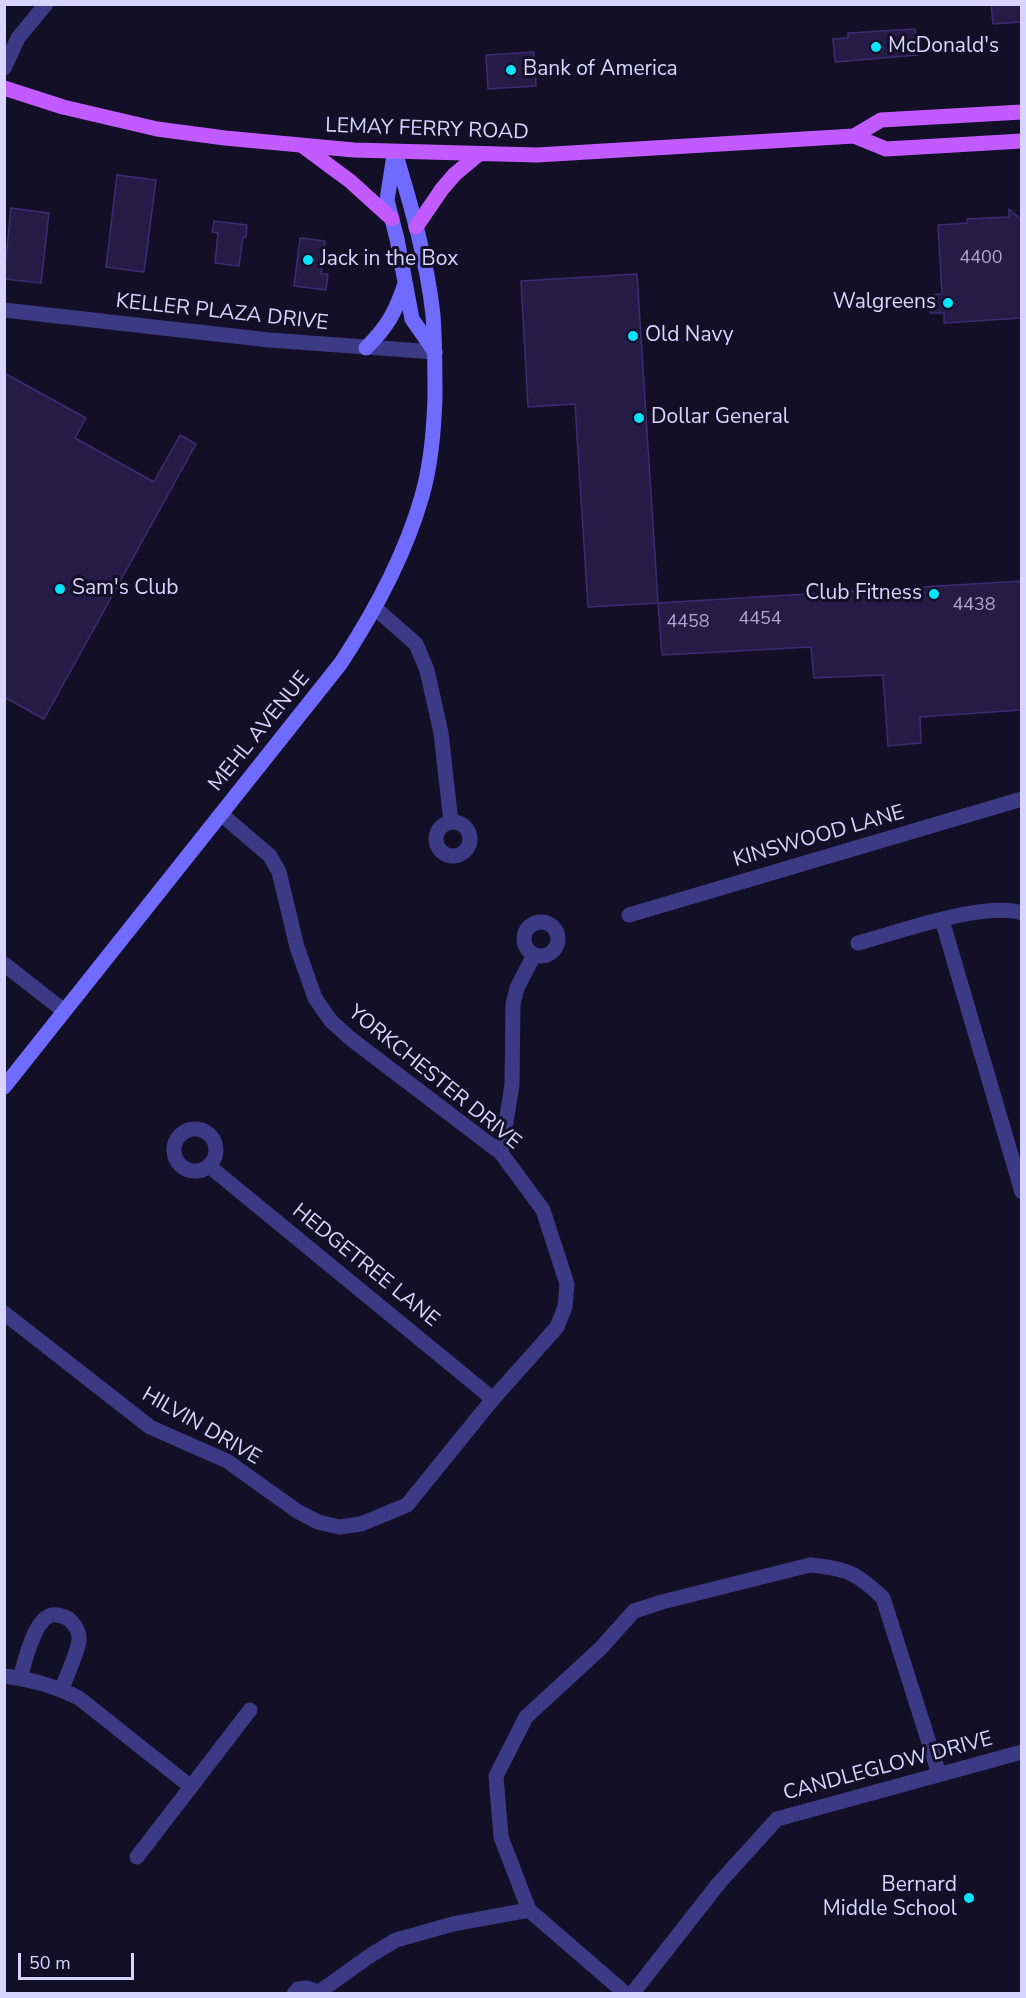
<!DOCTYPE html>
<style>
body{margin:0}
#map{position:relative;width:1026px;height:1998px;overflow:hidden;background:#130f26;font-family:"Nunito Sans",sans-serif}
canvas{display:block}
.frame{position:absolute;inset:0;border:6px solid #d9d4ff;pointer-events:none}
.scale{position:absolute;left:18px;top:1953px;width:116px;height:27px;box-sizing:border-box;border:3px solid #d9d4ff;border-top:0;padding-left:8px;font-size:18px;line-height:21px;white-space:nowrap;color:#d9d4ff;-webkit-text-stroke:4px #130f26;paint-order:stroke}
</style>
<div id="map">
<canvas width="1026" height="1998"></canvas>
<div class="frame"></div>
<div class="scale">50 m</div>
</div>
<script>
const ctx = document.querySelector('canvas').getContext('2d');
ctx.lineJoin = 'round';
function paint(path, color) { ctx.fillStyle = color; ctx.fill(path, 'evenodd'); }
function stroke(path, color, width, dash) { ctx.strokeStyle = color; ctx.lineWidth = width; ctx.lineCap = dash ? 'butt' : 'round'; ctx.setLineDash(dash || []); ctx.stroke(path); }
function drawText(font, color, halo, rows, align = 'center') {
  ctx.font = font + ' "Nunito Sans",sans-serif'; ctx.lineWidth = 6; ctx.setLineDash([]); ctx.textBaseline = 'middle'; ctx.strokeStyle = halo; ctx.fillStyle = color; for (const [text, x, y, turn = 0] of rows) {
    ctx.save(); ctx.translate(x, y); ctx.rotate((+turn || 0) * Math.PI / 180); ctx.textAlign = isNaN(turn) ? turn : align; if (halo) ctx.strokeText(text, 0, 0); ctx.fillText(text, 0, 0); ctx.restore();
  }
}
const building = new Path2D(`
 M991 4H1022V22L993 24Z
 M915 29 918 55 835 62 833 39 848 38V33Z
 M534 52 536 86 488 89 486 55Z
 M117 175 156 180 144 272 106 267Z
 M11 208 49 213 41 283 4 279Z
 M1009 209 1022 220V318L944 323V313H930L929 295 942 294 938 225 967 223V219L1009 217Z
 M214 221 247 225 246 237H243L239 266 215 263 218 233 212 232Z
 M300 238 325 241 321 274H328L326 290 294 286Z
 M637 274 658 603 588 607 575 404 528 407 521 281Z
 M4 373 86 418 75 438 154 482 180 435 196 444 44 719 4 697Z
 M1022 581V710L920 717 921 743 888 746 883 675 814 678 811 647 662 655 658 603Z`);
paint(building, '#241b47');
stroke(building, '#3b2d73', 1.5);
stroke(new Path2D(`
 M4 68 18 38 46 4
 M4 310 269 340 435 352
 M375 608 416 644 427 670 441 733 451 822
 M436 839a17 17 0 1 1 34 0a17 17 0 1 1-34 0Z
 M629 915 1022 799
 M942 920 1022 1192
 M524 939a17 17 0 1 1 34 0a17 17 0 1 1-34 0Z
 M858 943C899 932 983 901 1022 913
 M4 964 64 1011
 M174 1150a21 21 0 1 1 42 0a21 21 0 1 1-42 0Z
 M501 1153 512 1085 513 1004 517 988 534 955
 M209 1166 493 1399
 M4 1313 150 1427 227 1461 297 1511 318 1522 339 1527 361 1524 407 1505 493 1399 557 1327 565 1307 567 1284 543 1210 501 1153 351 1039 331 1021 315 998 297 947 279 872 270 856 221 814
 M4 1676C31 1679 55 1686 79 1698L191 1787
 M20 1678C25 1662 35 1611 57 1615 62 1616 67 1617 70 1620 75 1625 80 1633 79 1641 76 1657 67 1674 62 1689
 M137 1857 250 1710
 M319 1992 371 1955 396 1940 453 1924 529 1910
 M294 1994 298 1989 306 1988 319 1992
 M626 1994 529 1910 501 1837 496 1776 526 1717 601 1648 634 1611 662 1602 810 1565C846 1568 857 1573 883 1598L939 1774
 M632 1994 719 1883 777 1819 1022 1752`), '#3d3a85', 15);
stroke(new Path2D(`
 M394 155 387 200 397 239 412 319 435 352
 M366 348C388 326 395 313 405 284
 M4 1087 341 663C375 611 405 556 422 496 431 465 434 430 435 397 435 370 435 342 433 315 427 260 411 205 395 152`), '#6f6bff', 15);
stroke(new Path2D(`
 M4 88 63 107 157 129 225 138 354 150 537 155 854 136 886 149 1022 141
 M854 136 881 120 1022 112
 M304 147 350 181 392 219
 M416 227 442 189 455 174 479 154`), '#c25bff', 15);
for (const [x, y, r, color] of [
 [876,47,6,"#00e5ff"],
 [511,70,6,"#00e5ff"],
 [308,260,6,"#00e5ff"],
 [948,303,6,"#00e5ff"],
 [633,336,6,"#00e5ff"],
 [639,418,6,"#00e5ff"],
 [60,589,6,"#00e5ff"],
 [934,594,6,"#00e5ff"],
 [969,1898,6,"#00e5ff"]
]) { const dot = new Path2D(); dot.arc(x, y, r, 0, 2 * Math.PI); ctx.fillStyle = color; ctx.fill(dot); stroke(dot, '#130f26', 2); }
drawText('18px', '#aca6d1', null, [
 ["4400",981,259],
 ["4438",974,606],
 ["4454",760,620],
 ["4458",688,623]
]);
drawText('21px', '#d9d4ff', '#130f26', [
 ["McDonald's",888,47],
 ["Bank of America",523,70],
 ["Jack in the Box",320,260],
 ["Walgreens",936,303,"right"],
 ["Old Navy",645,336],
 ["Dollar General",651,418],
 ["Sam's Club",72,589],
 ["Club Fitness",922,594,"right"],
 ["Bernard",957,1886,"right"],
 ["Middle School",957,1910,"right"]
], 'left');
drawText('21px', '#d9d4ff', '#130f26', [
 ["LEMAY FERRY ROAD",427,130,2],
 ["KELLER PLAZA DRIVE",222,313,6],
 ["MEHL AVENUE",260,732,-51],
 ["KINSWOOD LANE",819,837,-16],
 ["YORKCHESTER DRIVE",434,1078,39],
 ["HEDGETREE LANE",365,1266,39],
 ["HILVIN DRIVE",201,1427,30],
 ["CANDLEGLOW DRIVE",888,1767,-15]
]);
</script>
